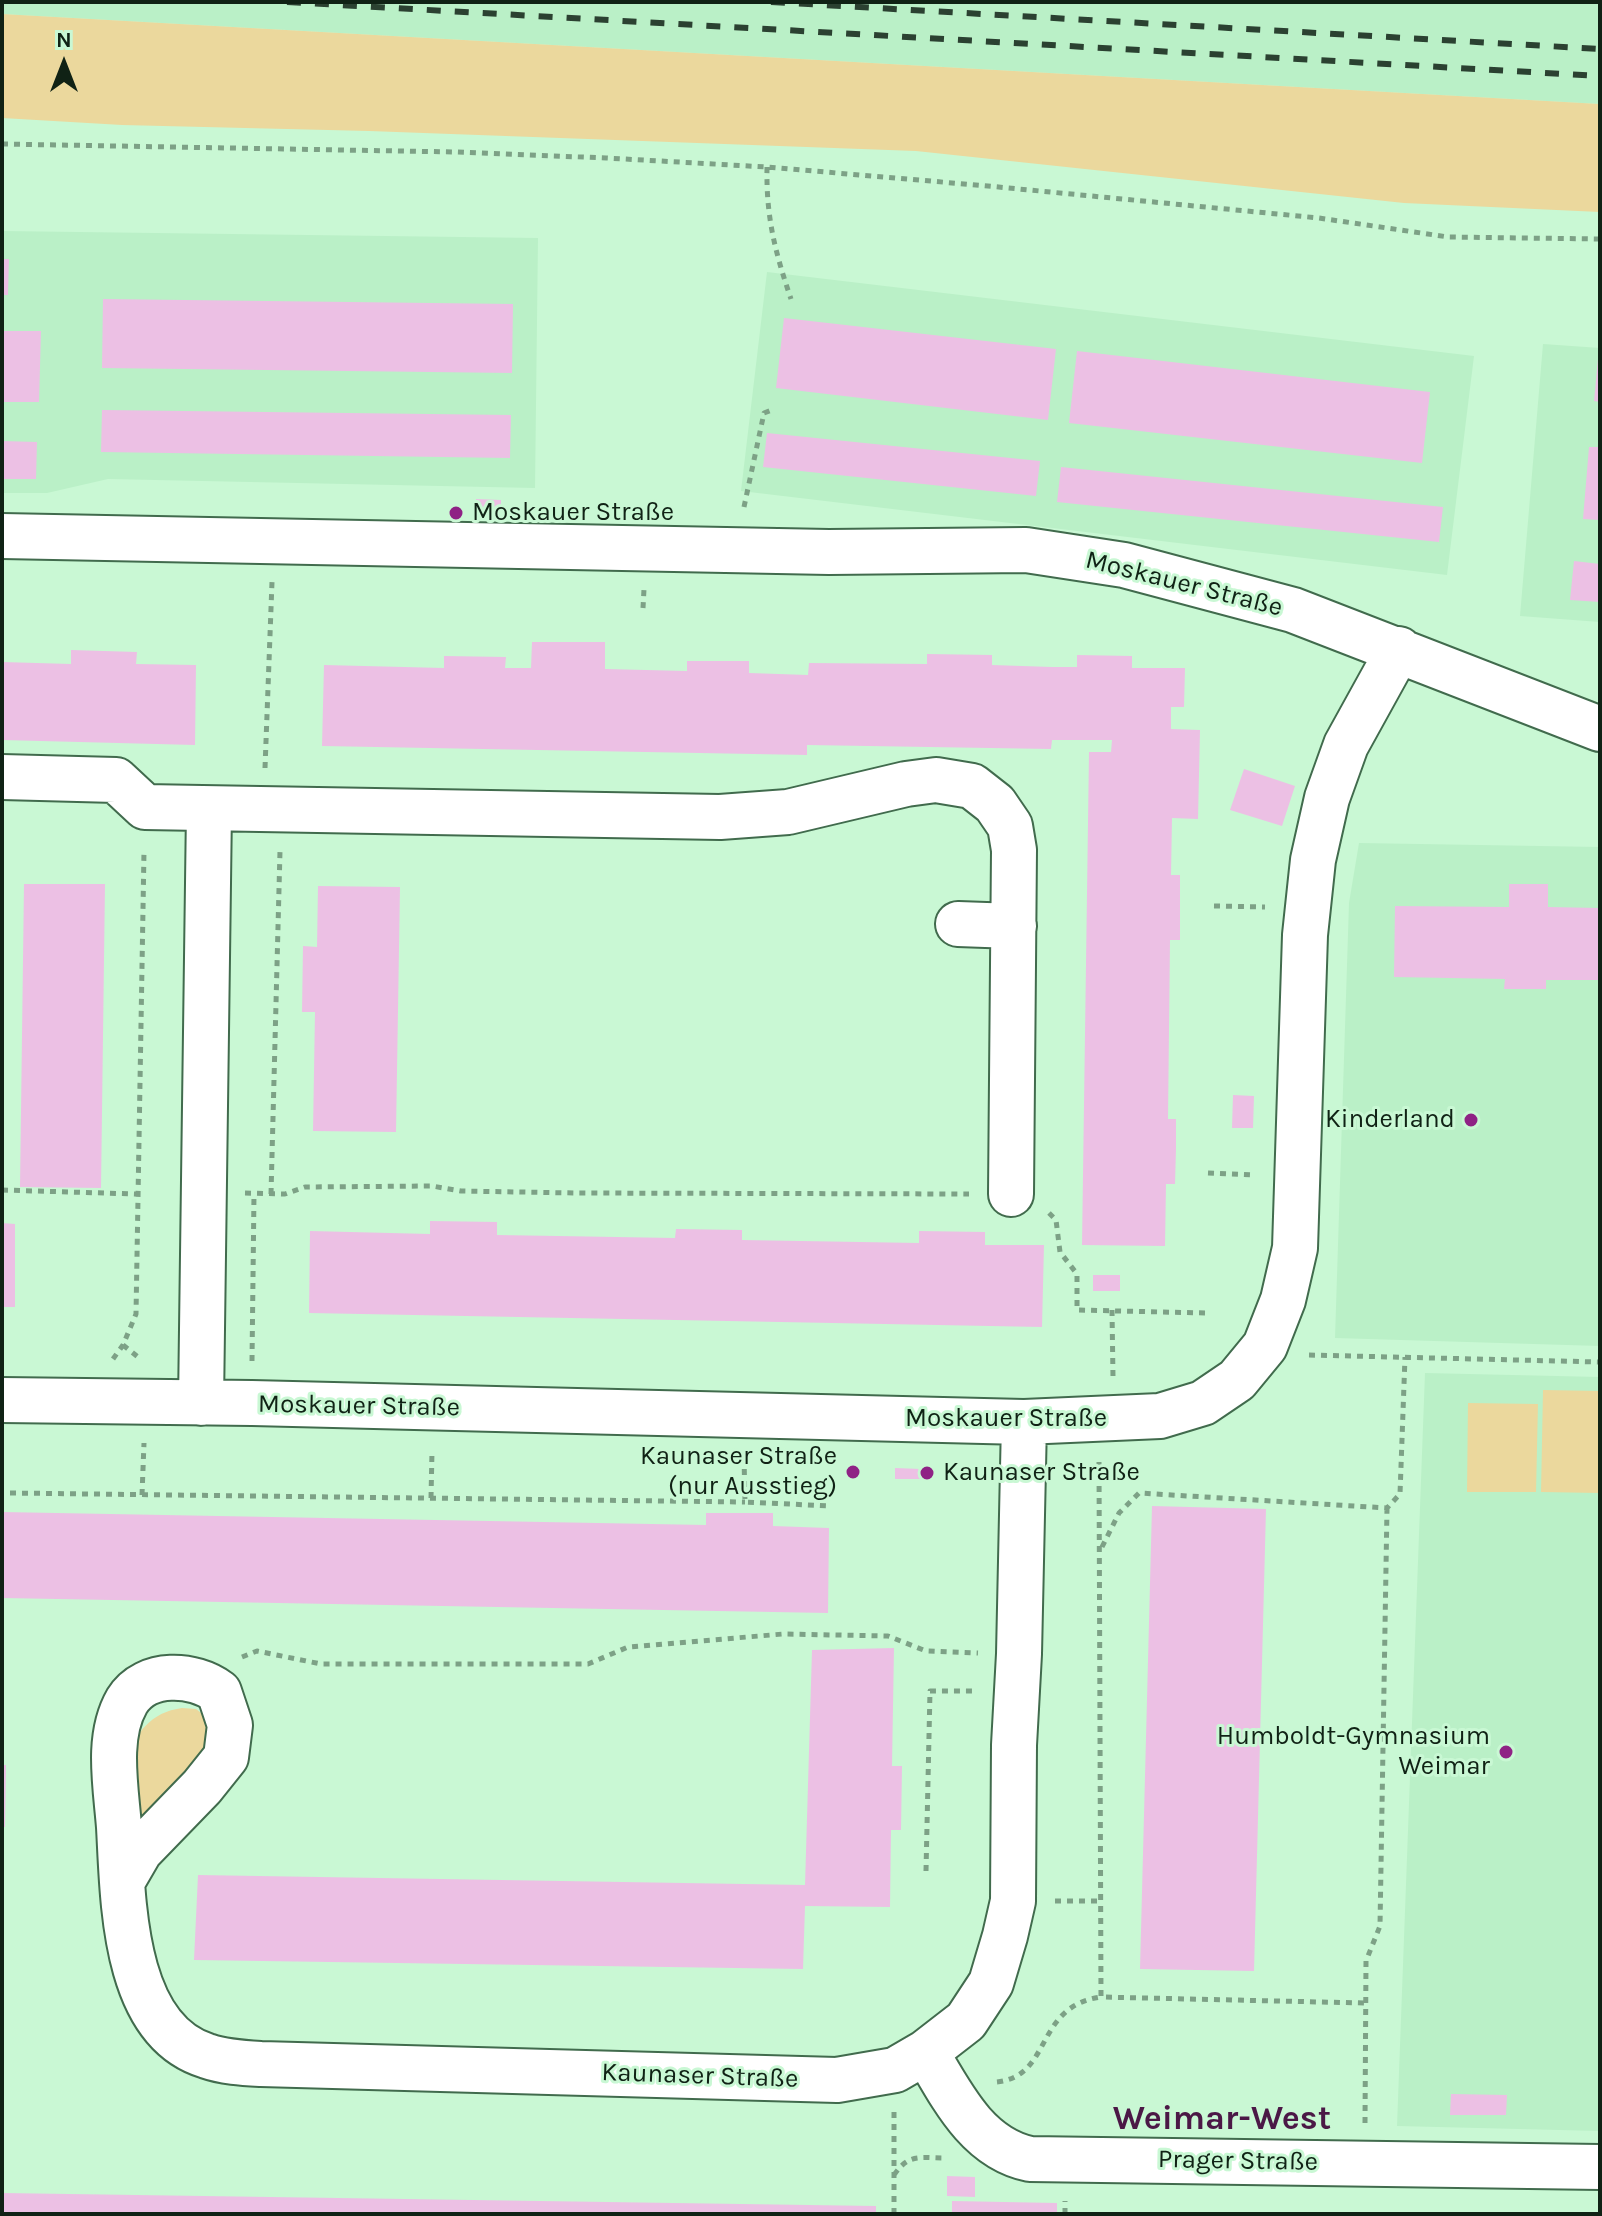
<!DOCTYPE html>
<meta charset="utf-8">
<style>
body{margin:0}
#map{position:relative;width:1602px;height:2216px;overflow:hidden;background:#c9f8d4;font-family:Karla,sans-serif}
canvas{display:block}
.frame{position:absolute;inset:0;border:4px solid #102215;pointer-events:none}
.north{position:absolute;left:24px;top:24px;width:80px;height:80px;-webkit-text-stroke:6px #c9f8d4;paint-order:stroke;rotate:0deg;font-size:22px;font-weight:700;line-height:32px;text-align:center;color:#102215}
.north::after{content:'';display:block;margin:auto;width:28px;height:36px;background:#102215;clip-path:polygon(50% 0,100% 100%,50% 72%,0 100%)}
</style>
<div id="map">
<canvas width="1602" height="2216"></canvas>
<div class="frame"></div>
<div class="north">N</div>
</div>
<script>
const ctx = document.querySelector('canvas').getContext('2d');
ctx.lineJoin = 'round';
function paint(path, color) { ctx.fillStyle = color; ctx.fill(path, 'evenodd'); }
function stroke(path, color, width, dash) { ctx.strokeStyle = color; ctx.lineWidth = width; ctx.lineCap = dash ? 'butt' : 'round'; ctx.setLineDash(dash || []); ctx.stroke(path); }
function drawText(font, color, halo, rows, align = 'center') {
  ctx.font = font + ' Karla,sans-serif'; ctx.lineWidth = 6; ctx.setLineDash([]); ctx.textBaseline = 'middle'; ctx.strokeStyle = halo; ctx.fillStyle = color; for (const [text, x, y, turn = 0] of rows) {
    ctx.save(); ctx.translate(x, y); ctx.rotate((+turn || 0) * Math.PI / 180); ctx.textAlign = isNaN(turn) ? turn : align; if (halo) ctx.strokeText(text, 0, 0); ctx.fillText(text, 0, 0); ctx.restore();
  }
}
paint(new Path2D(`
 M2 2H1600V104L2 14Z
 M2 231 538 238 535 488 108 479 47 493H2Z
 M767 272 1474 356 1447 575 741 491Z
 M1543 344 1600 348V622L1520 616Z
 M1359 843 1600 847V1346L1335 1338 1349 903Z
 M1425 1373 1600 1377V2131L1397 2126Z`), '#baf0c7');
paint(new Path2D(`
 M2 14 1600 104V212L1404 203 916 151 369 131 122 125 2 118Z
 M1543 1390 1600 1391V1493L1541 1492Z
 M1468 1403 1538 1404 1536 1492H1467Z
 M182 1708 196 1709 213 1722 209 1752 136 1827V1738C148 1720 161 1711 182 1708Z`), '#ebd89d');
paint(new Path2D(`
 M2 259H9L8 295H2Z
 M103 299 513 304 512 373 102 368Z
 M784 318 1056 349 1048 420 776 388Z
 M2 331H41L39 402H2Z
 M1077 351 1430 392 1422 463 1069 423Z
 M1598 359H1600V402L1594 401Z
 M102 410 511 415 510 458 101 452Z
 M767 433 1040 461 1036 496 763 467Z
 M2 441 37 442 36 479H2Z
 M1589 447H1600V520L1583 519Z
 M1061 467 1443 507 1439 542 1057 502Z
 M476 499 501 500V510L476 509Z
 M1574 561 1600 564V602L1570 600Z
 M532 642H605V669L687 671V661H749V673L808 675 809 663 927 664V654L992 655V665L1052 667H1077V655L1132 656V668H1185L1184 707H1171V729L1200 730 1198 819 1172 818 1171 875H1180V940H1170L1168 1119H1176V1149L1175 1184H1166L1165 1246 1082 1245 1089 752H1111L1112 740H1052L1051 749 807 745V755L322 746 324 665 444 668V656L506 657 505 668H531Z
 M71 650 137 652 136 664 196 665 195 745 2 740V662L71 664Z
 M1244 769 1295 786 1282 826 1230 810Z
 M24 884H105L101 1188 20 1187Z
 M1509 884H1548V907L1600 908V980H1546V989H1504L1505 979 1394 977 1395 906 1509 907Z
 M318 886 400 887 396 1132 313 1131 315 1012H302L303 946 317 947Z
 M1233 1095 1254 1096 1253 1128H1232Z
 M430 1221 497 1222V1235L558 1236 675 1238 676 1229 742 1230V1240L919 1243V1231L985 1232V1245H1044L1042 1327 309 1313 310 1231 430 1234Z
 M2 1223 15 1224V1307H2Z
 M1093 1275H1120V1291H1093Z
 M895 1468 921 1469 920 1479H895Z
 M1152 1506 1266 1509 1254 1971 1140 1969Z
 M2 1512 706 1525V1513H773V1526L829 1528 828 1613 2 1598Z
 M894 1648 892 1766H902L901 1830H891L890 1907 805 1906 803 1969 194 1960 198 1875 805 1885 812 1650Z
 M2 1765H6L5 1827H2Z
 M1451 2094 1507 2095 1506 2115H1450Z
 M947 2176 975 2177V2197L947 2196Z
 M2 2193 876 2206V2214H2Z
 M952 2201 1057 2203V2214H952Z`), '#ecc0e4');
const minor = new Path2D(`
 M2 536 829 552 1026 550 1124 565 1293 610 1600 729
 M2 777 116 780 145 807 720 817 788 812 906 784 936 780 972 786 995 804 1010 826 1014 850 1011 1194
 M958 924 1014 926
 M2 1400 252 1403 1024 1422 1160 1416 1203 1403 1237 1380 1265 1346 1283 1300 1295 1248 1305 935 1313 860 1327 798 1346 745 1399 649
 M201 1403 209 809
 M122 1882 140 1851 202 1787 226 1757 230 1725 219 1692C194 1673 146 1670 127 1701 106 1737 116 1787 119 1827 123 1898 122 2030 207 2056 224 2062 243 2063 261 2064L837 2080 895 2070 926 2052 966 2021 991 1983 1005 1936 1013 1901 1014 1745 1019 1654 1024 1422
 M926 2052C952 2096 977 2148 1030 2159L1600 2167`);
stroke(minor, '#416b4d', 48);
stroke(new Path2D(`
 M2 144 456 152 606 158 767 167 988 186 1319 218 1448 237 1600 239
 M767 167C766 217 775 252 791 299
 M744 507 764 413 774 409
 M643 608 644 589
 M265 768 272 582
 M1214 906 1265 907
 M1208 1173 1255 1175
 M2 1190 137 1194
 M245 1193 285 1194 305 1187 432 1186 461 1191 577 1193 969 1194
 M271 1194 280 851
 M1049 1213 1056 1220 1060 1252 1077 1274V1310L1205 1313
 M1112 1310 1113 1377
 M123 1345 138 1357
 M1309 1355 1600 1362
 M113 1359 123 1345 136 1314 144 851
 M252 1361 254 1194
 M744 1457 745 1502 831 1506
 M1099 1462 1101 1997 1365 2003
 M10 1493 745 1502
 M142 1495 144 1443
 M431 1498 432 1451
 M1102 1547 1119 1513 1139 1493 1387 1508 1400 1494 1405 1357
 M242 1657 257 1651 321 1664H588L628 1647 783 1634 888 1636 926 1651 978 1653
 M926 1871 930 1691H977
 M1055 1901H1102
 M997 2082C1053 2076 1034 2006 1101 1997
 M1365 2123 1366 1961 1380 1926 1387 1508
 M894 2175C909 2153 920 2158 944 2158
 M894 2214V2111
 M1065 2214V2201`), '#7da186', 5, [6, 6]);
stroke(minor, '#fff', 44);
stroke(new Path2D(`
 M287 2 1600 76
 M771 2 1600 49`), '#2b4131', 6, [14, 14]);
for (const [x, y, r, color] of [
 [456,513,8,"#8f2285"],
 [1471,1120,8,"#8f2285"],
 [853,1472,8,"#8f2285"],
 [927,1473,8,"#8f2285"],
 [1506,1752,8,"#8f2285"]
]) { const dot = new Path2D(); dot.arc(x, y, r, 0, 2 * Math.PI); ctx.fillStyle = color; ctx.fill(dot); stroke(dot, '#c9f8d4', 3); }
drawText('26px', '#102215', '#c9f8d4', [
 ["Moskauer Straße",472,513,"left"],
 ["Kinderland",1455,1120],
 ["Kaunaser Straße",837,1457],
 ["(nur Ausstieg)",837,1487],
 ["Kaunaser Straße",943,1473,"left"],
 ["Humboldt-Gymnasium",1490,1737],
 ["Weimar",1490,1767]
], 'right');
drawText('26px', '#102215', '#c9f8d4', [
 ["Moskauer Straße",1184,584,14],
 ["Moskauer Straße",359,1406,1],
 ["Moskauer Straße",1006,1419],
 ["Kaunaser Straße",700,2076,2],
 ["Prager Straße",1238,2161,1]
]);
drawText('bold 34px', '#4b1846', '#c9f8d4', [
 ["Weimar-West",1222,2119]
]);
</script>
